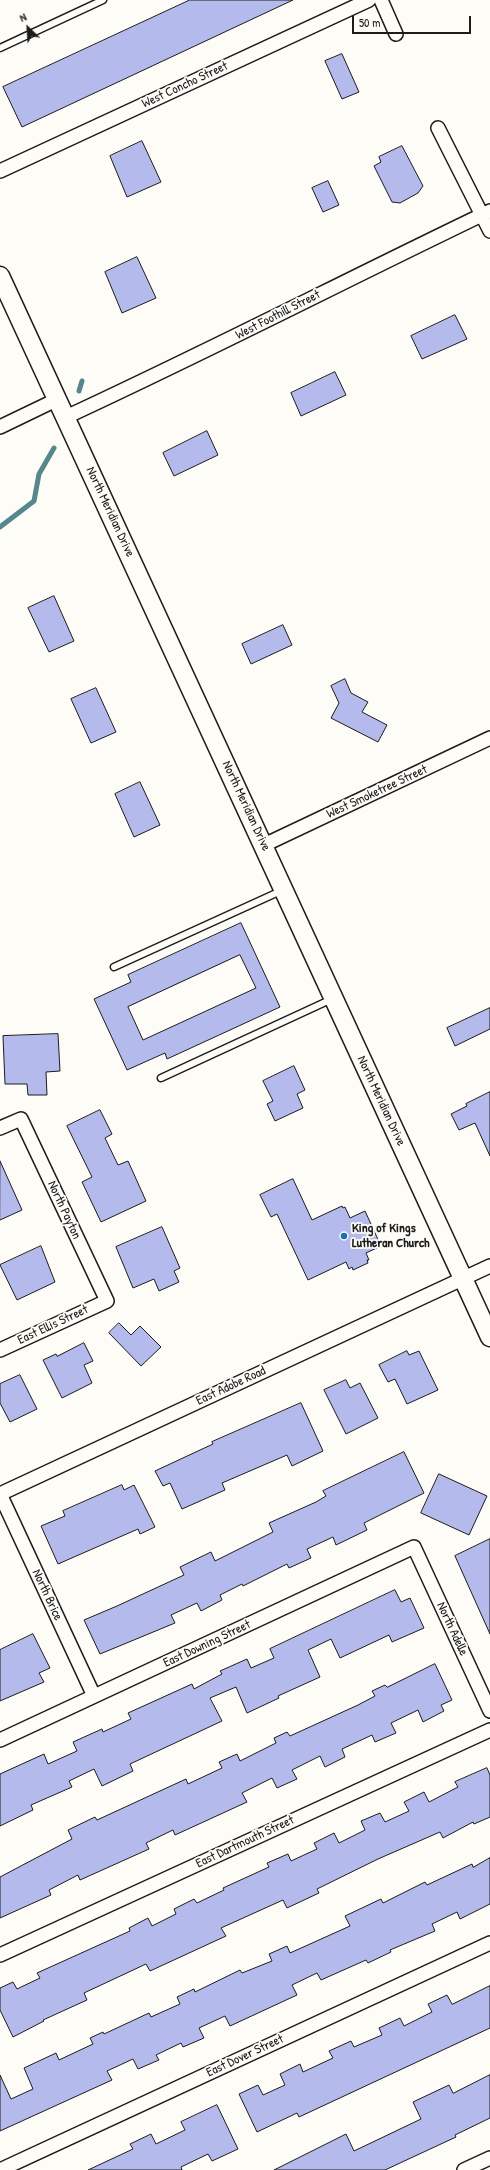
<!DOCTYPE html>
<style>
body{margin:0}
#map{position:relative;width:490px;height:2170px;overflow:hidden;background:#fdfcf7;font-family:"Patrick Hand",sans-serif}
canvas{display:block}
.north{position:absolute;left:8px;top:8px;width:40px;height:40px;-webkit-text-stroke:3px #fdfcf7;paint-order:stroke;rotate:335deg;font-size:11px;font-weight:700;line-height:16px;text-align:center;color:#1c1c1c}
.north::after{content:'';display:block;margin:auto;width:14px;height:18px;background:#1c1c1c;clip-path:polygon(50% 0,100% 100%,50% 72%,0 100%)}
.scale{position:absolute;left:352px;top:16px;width:119px;height:18px;box-sizing:border-box;border:2px solid #1c1c1c;border-top:0;padding-left:5px;font-size:12px;line-height:14px;white-space:nowrap;color:#1c1c1c;-webkit-text-stroke:3px #fdfcf7;paint-order:stroke}
</style>
<div id="map">
<canvas width="490" height="2170"></canvas>
<div class="north">N</div>
<div class="scale">50 m</div>
</div>
<script>
const ctx = document.querySelector('canvas').getContext('2d');
ctx.lineJoin = 'round';
function stroke(path, color, width, dash) { ctx.strokeStyle = color; ctx.lineWidth = width; ctx.lineCap = dash ? 'butt' : 'round'; ctx.setLineDash(dash || []); ctx.stroke(path); }
function paint(path, color) { ctx.fillStyle = color; ctx.fill(path, 'evenodd'); }
function drawText(font, color, halo, rows, align = 'center') {
  ctx.font = font + ' "Patrick Hand",sans-serif'; ctx.lineWidth = 3.5; ctx.setLineDash([]); ctx.textBaseline = 'middle'; ctx.strokeStyle = halo; ctx.fillStyle = color; for (const [text, x, y, turn = 0] of rows) {
    ctx.save(); ctx.translate(x, y); ctx.rotate((+turn || 0) * Math.PI / 180); ctx.textAlign = isNaN(turn) ? turn : align; if (halo) ctx.strokeText(text, 0, 0); ctx.fillText(text, 0, 0); ctx.restore();
  }
}
stroke(new Path2D(`
 M79 391 82 381
 M0 527 34 501 39 474 54 448`), '#56878c', 5);
const building = new Path2D(`
 M190 0H293L22 127 3 87Z
 M342 54 359 92 342 99 325 61Z
 M142 141 161 182 127 197 110 156Z
 M402 146 423 186 418 193 400 203 392 202 374 166 381 162 379 157Z
 M328 181 339 205 323 212 312 188Z
 M137 257 156 298 122 313 105 272Z
 M455 315 467 339 422 359 411 336Z
 M335 372 346 395 301 416 291 393Z
 M207 431 218 455 174 476 163 453Z
 M54 596 74 641 49 652 28 608Z
 M283 625 292 645 251 664 242 644Z
 M345 679 351 693 368 702 362 712 387 725 378 742 331 718 339 703 331 686Z
 M96 688 116 732 91 743 71 699Z
 M140 782 160 825 134 837 115 794Z
 M241 923 280 1007 167 1059 165 1053 127 1070 94 999 131 982 128 975ZM240 955 256 988 143 1040 128 1007Z
 M490 1008V1029L455 1046 447 1028Z
 M58 1034 60 1071 46 1072 47 1095H28L27 1084H5L3 1036Z
 M294 1066 305 1090 297 1094 303 1108 275 1121 267 1104 273 1101 263 1081Z
 M490 1092V1156L475 1123 459 1130 451 1114 467 1106 466 1104Z
 M100 1110 112 1134 105 1138 118 1165 128 1161 146 1201 101 1222 82 1182 92 1177 67 1126Z
 M0 1161 22 1210 0 1220Z
 M293 1179 312 1220 342 1206 343 1208 345 1207 350 1218 365 1211 381 1246 366 1253 369 1260H367L368 1263 353 1270 352 1267 349 1269 346 1262 308 1280 277 1214 271 1217 260 1195Z
 M162 1227 180 1268 174 1271 179 1282 159 1291 154 1279 133 1288 116 1247Z
 M41 1246 55 1282 17 1300 0 1265Z
 M119 1323 131 1335 140 1326 161 1347 141 1366 109 1333Z
 M84 1343 93 1361 84 1365 92 1383 62 1398 43 1360 56 1354 57 1356Z
 M407 1351 409 1355 419 1351 438 1390 407 1404 395 1379 388 1382 379 1365Z
 M20 1375 37 1409 10 1422 0 1403V1384Z
 M346 1380 350 1388 360 1383 378 1418 346 1434 324 1390Z
 M301 1403 323 1451 292 1466 287 1455 222 1483 225 1490 182 1509 170 1483 163 1486 155 1471 213 1444 212 1442Z
 M404 1452 424 1493 364 1523 367 1530 336 1545 333 1537 307 1549 311 1558 289 1568 287 1564 243 1586 242 1584 220 1595 222 1600 201 1611 197 1603 171 1615 175 1623 100 1654 84 1620 117 1606 184 1575 180 1567 211 1552 215 1561 273 1532 269 1523 316 1502 326 1496 323 1491Z
 M439 1474 487 1496 469 1535 421 1513Z
 M122 1485 124 1490 134 1485 155 1527 140 1534 138 1529 58 1564 41 1526 65 1516 63 1511Z
 M490 1539V1634L455 1556Z
 M395 1590 401 1602 410 1598 424 1628 392 1642 389 1635 340 1658 331 1639 308 1650 320 1677 278 1696 279 1698 247 1713 236 1687 210 1698 222 1721 130 1764 133 1771 102 1786 94 1769 69 1781 72 1787 31 1805 33 1810 0 1826V1774L44 1754 48 1764 77 1751 73 1742 102 1729 103 1732 131 1719 128 1713 192 1684 194 1689 222 1674 220 1671 247 1659 251 1668 274 1658 270 1649Z
 M33 1634 50 1668 39 1673 44 1682 0 1701V1650Z
 M435 1664 452 1700 441 1705 444 1711 423 1722 418 1710 391 1723 396 1733 375 1742 372 1735 342 1749 345 1757 325 1767 320 1756 292 1770 297 1779 277 1788 272 1778 242 1793 247 1802 175 1835 173 1830 146 1843 149 1849 80 1880 78 1875 49 1890 51 1895 0 1918V1877L72 1839 68 1830 95 1817 97 1820 186 1779 188 1784 222 1768 219 1762 237 1754 240 1761 276 1743 274 1738 287 1732 290 1736 358 1705 375 1696 372 1691 385 1685 387 1687Z
 M487 1768 490 1775V1817L474 1824 473 1822 443 1838 440 1832 378 1859 317 1889 319 1893 287 1908 283 1900 221 1928 226 1936 150 1971 146 1964 84 1993 87 2000 43 2020 44 2021 13 2037 0 2010V1988L13 1982 17 1989 40 1978 37 1973 130 1931 129 1928 148 1918 152 1926 176 1914 174 1909 194 1899 197 1903 224 1890 223 1888 269 1867 267 1863 288 1854 291 1861 317 1849 314 1843 334 1833 339 1843 365 1830 361 1821 380 1813 385 1822 409 1811 404 1802 424 1792 429 1802 458 1787 455 1782Z
 M490 1858V1904L460 1919 457 1912 432 1924 435 1931 390 1950 391 1952 368 1963 366 1960 321 1980 317 1973 292 1985 297 1995 230 2026 225 2016 199 2028 204 2038 183 2047 181 2043 156 2055 159 2060 138 2069 133 2059 107 2071 112 2080 0 2131V2075L11 2099 33 2089 24 2068 56 2053 59 2060 93 2044 90 2038 103 2032 104 2034 149 2013 151 2017 180 2004 177 1997 194 1989 195 1992 240 1970 242 1973 272 1961 269 1954 287 1946 290 1953 350 1926 345 1916 381 1899 383 1903 425 1882 427 1885 472 1864 473 1867Z
 M490 1986V2028L299 2117 297 2113 257 2132 239 2094 258 2085 263 2095 285 2085 280 2074 300 2064 303 2072 333 2058 329 2051 351 2041 354 2047 382 2035 379 2028 400 2018 404 2026 432 2012 428 2004 447 1995 452 2004Z
 M490 2075V2118L455 2135 456 2137 385 2170H274L346 2134 354 2151 421 2119 413 2102 449 2085 453 2093Z
 M217 2105 238 2149 212 2161 208 2154 181 2167 182 2170H88L133 2149 130 2144 151 2134 156 2144 185 2130 181 2122Z`);
paint(building, '#b4baec');
stroke(building, '#1c1c1c', 1);
const lane = new Path2D(`
 M0 48 103 0
 M114 967 283 890
 M161 1078 332 999`);
const street = new Path2D(`
 M381 0 396 34
 M438 128 490 231
 M0 171 369 0
 M66 417C209 351 348 279 490 211
 M0 427 58 399
 M264 845 490 738
 M0 1128 21 1119 107 1301 0 1350
 M0 1494 490 1266
 M0 1494 94 1696
 M0 1740 414 1547 490 1711
 M0 1955 490 1730
 M0 2170 490 1943
 M464 2170 490 2158`);
const secondary = new Path2D(`
 M0 276 490 1337`);
stroke(lane, '#1c1c1c', 9);
stroke(street, '#1c1c1c', 16);
stroke(secondary, '#1c1c1c', 21);
stroke(lane, '#fdfcf7', 6);
stroke(street, '#fdfcf7', 13);
stroke(secondary, '#fdfcf7', 18);
for (const [x, y, r, color] of [
 [344,1236,4,"#1f6fb2"]
]) { const dot = new Path2D(); dot.arc(x, y, r, 0, 2 * Math.PI); ctx.fillStyle = color; ctx.fill(dot); stroke(dot, '#fdfcf7', 1.5); }
drawText('13px', '#1c1c1c', '#fdfcf7', [
 ["West Concho Street",185,85,-25],
 ["West Foothill Street",278,315,-27],
 ["North Meridian Drive",110,512,65],
 ["West Smoketree Street",377,792,-25],
 ["North Meridian Drive",246,806,65],
 ["North Meridian Drive",381,1101,65],
 ["North Payton",64,1210,65],
 ["East Ellis Street",53,1325,-25],
 ["East Adobe Road",231,1386,-25],
 ["North Brice",47,1595,65],
 ["North Adelle",452,1629,65],
 ["East Downing Street",207,1644,-25],
 ["East Dartmouth Street",245,1842,-25],
 ["East Dover Street",245,2056,-25]
]);
drawText('bold 13px', '#1c1c1c', '#fdfcf7', [
 ["King of Kings",352,1229],
 ["Lutheran Church",352,1244]
], 'left');
</script>
